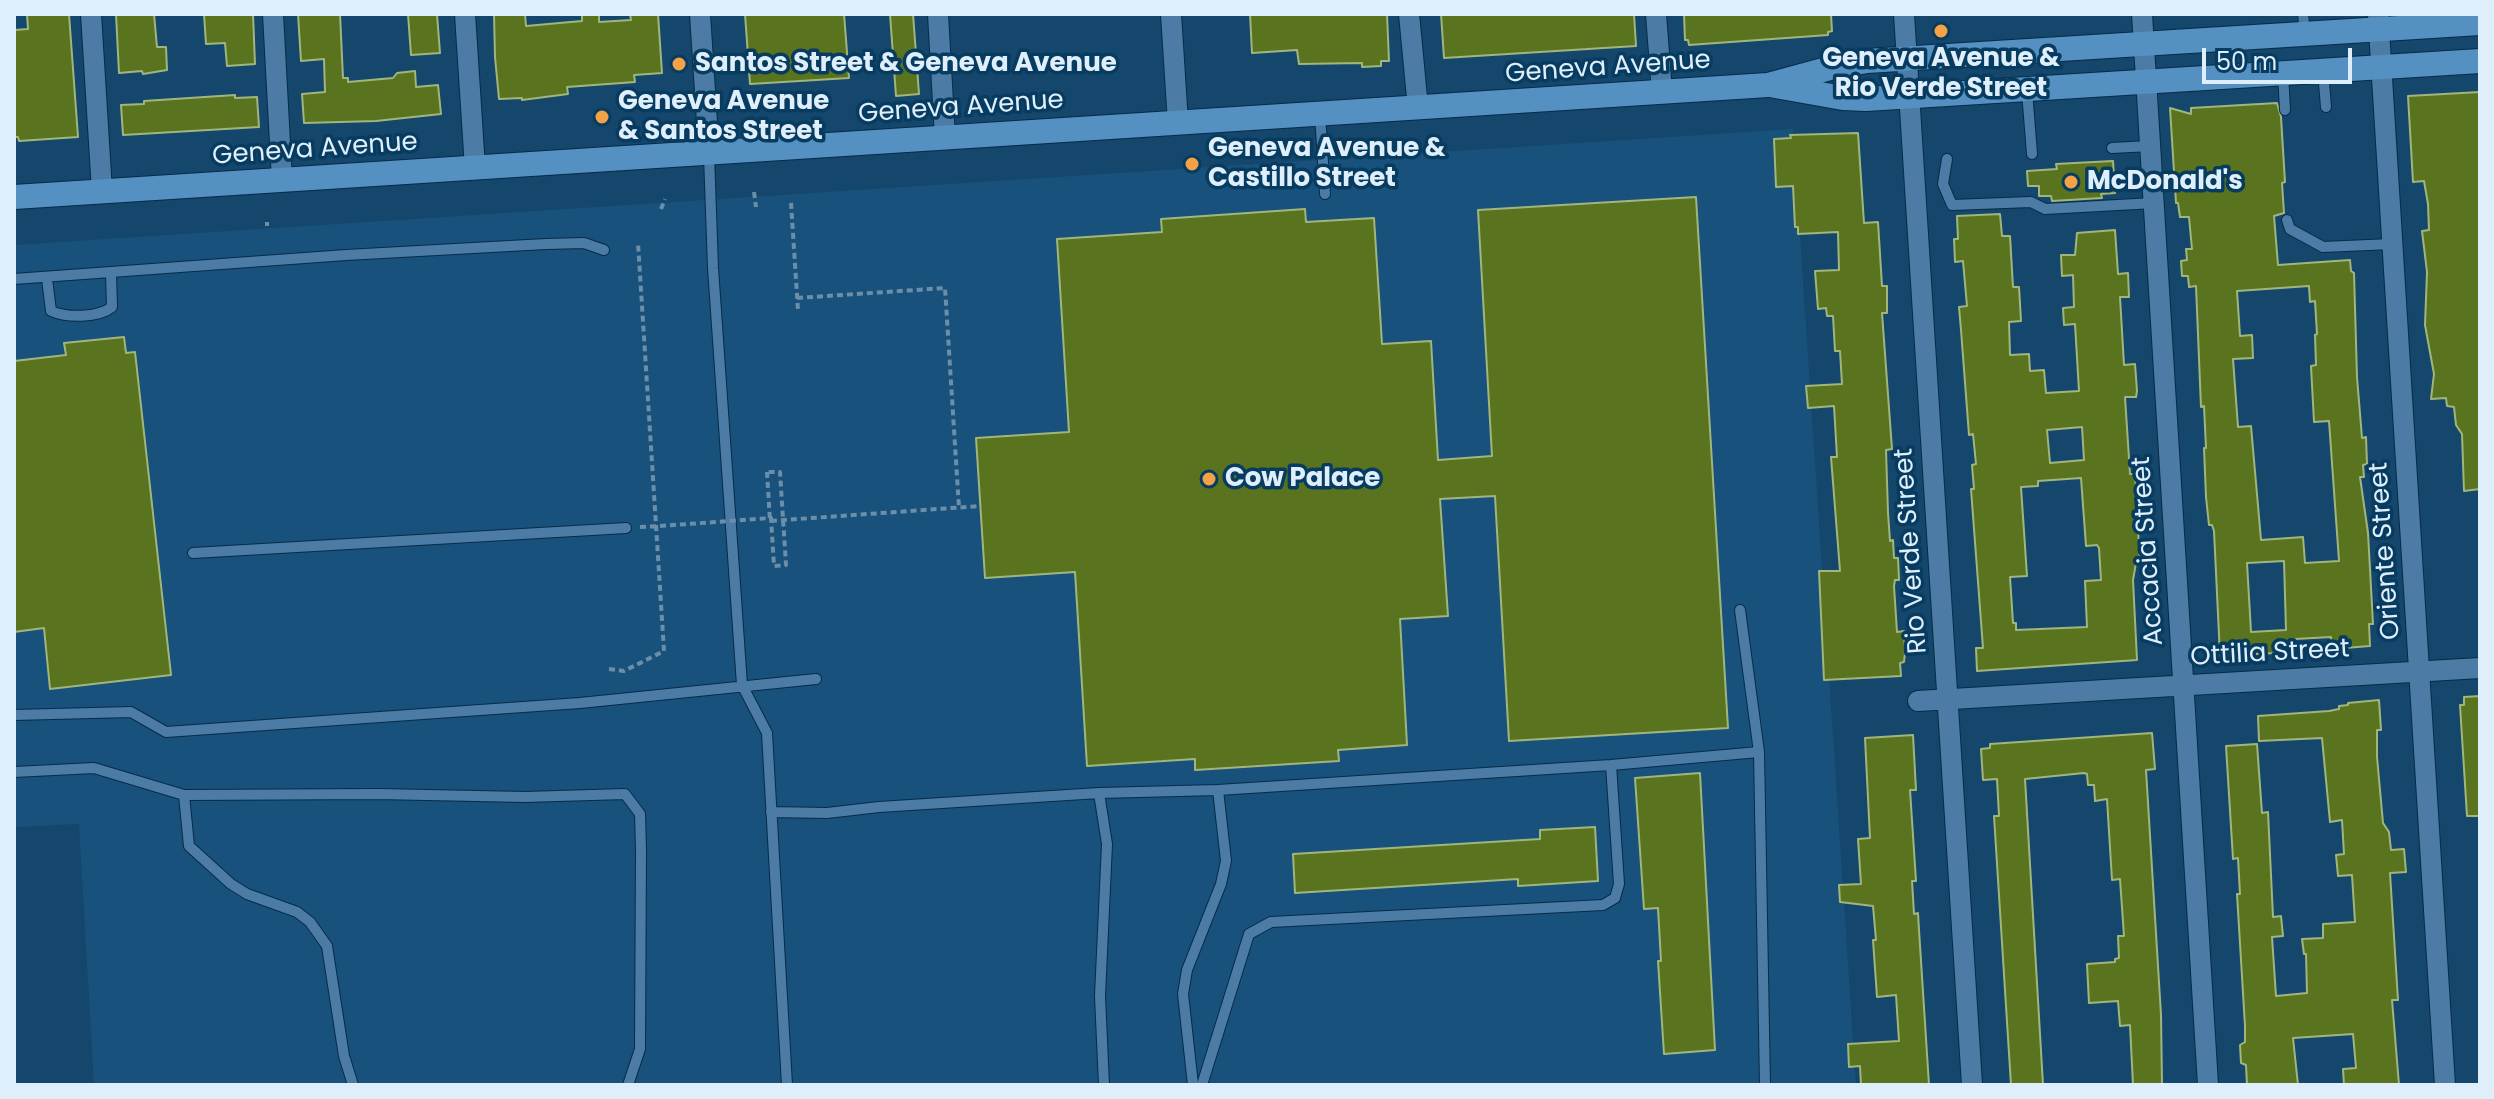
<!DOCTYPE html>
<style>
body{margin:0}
#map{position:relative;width:2494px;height:1099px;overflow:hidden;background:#15476c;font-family:Poppins,sans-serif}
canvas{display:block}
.frame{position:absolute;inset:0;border:16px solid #dfeefb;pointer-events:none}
.scale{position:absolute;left:2202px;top:48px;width:150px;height:36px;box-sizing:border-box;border:4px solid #dfeefb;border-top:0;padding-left:10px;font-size:24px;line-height:28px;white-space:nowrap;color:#dfeefb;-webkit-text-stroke:6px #073c60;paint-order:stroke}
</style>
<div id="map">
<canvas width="2494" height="1099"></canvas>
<div class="frame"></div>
<div class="scale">50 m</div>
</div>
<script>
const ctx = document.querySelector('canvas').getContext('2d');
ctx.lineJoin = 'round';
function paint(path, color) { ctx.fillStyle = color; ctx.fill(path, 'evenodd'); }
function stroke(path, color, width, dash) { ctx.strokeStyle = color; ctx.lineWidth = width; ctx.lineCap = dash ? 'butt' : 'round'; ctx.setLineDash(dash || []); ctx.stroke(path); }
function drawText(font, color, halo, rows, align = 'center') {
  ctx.font = font + ' Poppins,sans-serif'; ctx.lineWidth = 7; ctx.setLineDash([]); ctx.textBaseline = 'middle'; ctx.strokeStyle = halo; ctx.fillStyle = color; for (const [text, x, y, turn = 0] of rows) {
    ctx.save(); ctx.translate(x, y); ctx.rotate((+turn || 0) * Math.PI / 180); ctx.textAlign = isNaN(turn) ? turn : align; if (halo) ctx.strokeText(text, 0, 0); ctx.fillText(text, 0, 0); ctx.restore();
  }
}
paint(new Path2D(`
 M1793 129 1856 1085H94L79 824 14 827V245Z`), '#18517c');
const building = new Path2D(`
 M27 14H69L78 137 19 141 18 137H14V30L28 29Z
 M116 14H154L157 47H166L167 70 143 74 142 71 119 73Z
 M204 14H253L255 64 227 66 225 43 206 44Z
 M298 14H340L343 78H348V82L393 78 397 73 415 71 416 87 438 85 441 114 376 121 304 123 302 94 325 92 324 59 301 61Z
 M408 14H437L440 53 411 55Z
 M494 14H525L526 26 582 21V14H599V22L631 20 630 14H658L662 73 634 75 635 82 567 87 568 94 522 100V98L499 99 495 57Z
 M745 14H844L849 78 750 84Z
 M890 14H913L919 94 896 96Z
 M1250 14H1387L1389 61H1381V66L1362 67V63L1299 64 1297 50 1252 53Z
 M1441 14H1634L1636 46 1444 58Z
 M1684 14H1831L1832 31 1828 32V35L1689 45 1688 40H1685Z
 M2480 92V489L2464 491 2462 434 2456 425 2454 407 2447 406 2446 398 2431 399 2434 374 2425 325 2427 272 2422 231 2429 230 2428 204 2424 181 2413 182 2408 96Z
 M235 95V98L257 97 259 127 123 135 121 105 144 104V101Z
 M2277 103 2281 117 2285 182 2282 183 2284 213 2274 216 2278 265 2350 260 2351 271 2354 273 2357 377 2362 438 2366 437 2367 464 2363 465 2364 477H2360L2368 533 2373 624H2369L2370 646 2332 649 2331 637 2295 639V652L2220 656 2214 531 2212 525H2209L2206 497 2204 448H2206L2204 406 2201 407 2196 286 2189 287 2188 276H2182L2181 261 2187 260 2186 249H2192L2189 217H2180L2178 203H2176L2170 108 2191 114V108ZM2309 286 2310 302 2315 301 2317 334 2315 335 2316 365 2311 366 2314 422 2329 421 2339 561 2305 563 2303 537 2261 540 2251 426 2238 427 2233 359 2253 358 2252 335 2240 336 2237 291ZM2284 561 2286 630 2251 632 2247 563Z
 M1858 133 1864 223 1878 222 1882 286H1887V313H1882L1892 449 1886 450 1888 513 1890 541 1893 540 1894 558H1898L1899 580H1895L1894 586 1897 632 1904 631 1905 653 1904 662 1900 663 1901 676 1824 680 1819 571H1840L1831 457H1837L1834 406 1808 408 1806 386 1842 384 1840 351H1835L1833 316H1827L1826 308 1818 309 1815 271 1839 270 1838 232 1798 234V227H1795L1793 186 1776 187 1774 139 1791 138 1790 135Z
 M2113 161 2115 193 2101 194 2102 198 2052 201 2051 196H2039V186H2028L2027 171 2057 169 2056 164Z
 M1696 197 1728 728 1509 741 1495 496 1440 499 1448 616 1400 619 1407 745 1338 750 1339 761 1195 770V759L1087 766 1075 572 985 578 976 438 1069 432 1057 239 1162 232 1161 219 1305 209 1306 222 1374 218 1382 344 1431 341 1438 460 1492 456 1478 210Z
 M2000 214 2002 236H2010L2013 287H2019L2021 321 2009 322 2010 355 2029 354 2030 371 2044 370 2046 393 2079 391 2075 324 2064 325 2063 308 2074 307 2073 275 2062 276 2061 255H2075L2077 233 2115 230 2118 274 2128 273 2129 297H2120L2124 365 2135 364 2137 391 2136 397H2125L2130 474H2135L2140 563H2136L2133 580 2137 660 1977 671 1976 648H1983L1971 489H1974L1972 465 1976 464 1973 434 1969 435 1961 330 1959 307 1967 306 1963 261 1955 262 1954 239H1958L1957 216ZM2082 427 2084 460 2050 463 2047 430ZM2081 478 2086 546 2097 545 2099 548 2101 580 2085 581 2087 627 2016 630V623H2013L2010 577 2027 576 2021 487 2038 486V481Z
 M124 337 126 353 135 352 171 675 50 689 44 628 14 632V361L66 355 64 343Z
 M2480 696V816H2467L2460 705H2464V697Z
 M2379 700 2381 730H2377V757L2383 823 2389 832 2391 850 2404 849 2406 872 2390 873 2398 1000H2392L2399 1085H2344L2343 1069 2356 1068 2353 1034 2293 1038 2298 1085H2247L2246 1065 2241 1063 2240 1045 2245 1042V1026L2237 894H2240L2238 858 2233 859 2226 746 2257 744 2262 813 2268 812 2273 917 2281 916 2283 936 2272 937 2276 996 2307 993 2306 954H2304L2302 939 2323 938V924L2355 922 2352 875 2338 876 2336 855 2344 854 2342 820 2330 822 2322 738 2259 741 2258 716 2329 711 2339 709V706L2348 705V703Z
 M2152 733 2155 769 2146 770 2161 1015 2162 1085H2133L2130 1025 2120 1026 2118 1001 2089 1003 2087 964 2115 962V959L2119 958 2118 936H2124L2120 879 2112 880 2107 799 2095 801 2094 785H2088L2087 774 2084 773 2025 779 2043 1085H2011L1994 816H1999L1997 779 1983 780 1981 749 1990 748V744Z
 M1913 735 1916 790H1910L1916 881H1912L1914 914 1918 913 1919 930 1929 1085H1861L1860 1066 1849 1067 1848 1044 1899 1041 1896 995 1877 997 1873 940H1876L1873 906 1840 902 1839 885 1861 884 1858 839 1870 838 1865 738Z
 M1700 773 1715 1050 1664 1054 1658 961H1661L1658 908 1644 909 1635 778Z
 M1595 827 1598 881 1518 886V879L1295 893 1293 854 1540 839V830Z`);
paint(building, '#59731f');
stroke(building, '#a0b67d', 2);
const service = new Path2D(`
 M2303 14 2305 34
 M2323 71 2326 107
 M2283 73 2285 110
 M2027 91 2032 154
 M1320 114 1325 194
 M2112 148 2150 146
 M709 155 713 268 742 685 767 733 787 1085
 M1947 159 1943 184 1952 205 2031 202 2045 209 2154 203
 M2287 220 2290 229 2323 247 2392 244
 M14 279 346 255 546 244 584 243 604 250
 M47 279 51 311C67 318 98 318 112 307L111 273
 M193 553 626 528
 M1740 610 1759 752 1765 1085
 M14 715 131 712 166 732 580 703 816 679
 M14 772 94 768 184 795 378 794 525 797 625 794 640 814 641 850 640 1049 628 1085
 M1099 793 1218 790 1611 765 1759 752
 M184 795 189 846 231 884 247 894 297 912 310 922 327 946 344 1056 353 1085
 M771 812 827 813 879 807 1099 793 1107 844 1100 996 1104 1085
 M1193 1085 1183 994 1187 970 1221 884 1226 861 1218 790
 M1202 1085 1249 934 1271 922 1603 905 1615 898 1619 884 1611 765`);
const minor = new Path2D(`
 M91 14 102 191
 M273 14 282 180
 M465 14 475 168
 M700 14 709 153
 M938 14 945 138
 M1171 14 1178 123
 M1409 14 1418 108
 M1656 14 1662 92
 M1904 14 1972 1085
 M2142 14 2208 1085
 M2378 14 2445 1085
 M1918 701 2480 668`);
const primary = new Path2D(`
 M1775 86 1843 98 1866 99 2480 61
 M14 197 1768 85 1834 67 1867 61 2480 23`);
stroke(service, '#062c47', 12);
stroke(minor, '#062c47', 22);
stroke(primary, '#062c47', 26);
stroke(new Path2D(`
 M754 192 756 207
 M791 203 798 310
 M661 209 665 199
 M267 222V226
 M797 298 945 288 959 508
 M767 472 770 521 980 506
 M640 527 660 526
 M609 669 624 671 664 651 638 243`), '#6b8fa9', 4, [6, 4]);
stroke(service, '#4c7ca5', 10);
stroke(minor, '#4c7ca5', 20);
stroke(primary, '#5590c2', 24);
stroke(new Path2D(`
 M660 526 771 518 774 566 786 565 780 472H767`), '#6b8fa9', 4, [6, 4]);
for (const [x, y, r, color] of [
 [1941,31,8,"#f5a246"],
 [679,64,8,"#f5a246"],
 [602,117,8,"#f5a246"],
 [1192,164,8,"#f5a246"],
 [2071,182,8,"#f5a246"],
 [1209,479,8,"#f5a246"]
]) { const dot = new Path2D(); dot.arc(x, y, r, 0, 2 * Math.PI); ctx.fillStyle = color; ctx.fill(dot); stroke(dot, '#073c60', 3); }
drawText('bold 26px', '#dfeefb', '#073c60', [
 ["Geneva Avenue &",1941,59,"center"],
 ["Rio Verde Street",1941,89,"center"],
 ["Santos Street & Geneva Avenue",695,64],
 ["Geneva Avenue",618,102],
 ["& Santos Street",618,132],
 ["Geneva Avenue &",1208,149],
 ["Castillo Street",1208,179],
 ["McDonald's",2087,182],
 ["Cow Palace",1225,479]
], 'left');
drawText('26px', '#dfeefb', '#073c60', [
 ["Geneva Avenue",1608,68,-4],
 ["Geneva Avenue",961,108,-4],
 ["Geneva Avenue",315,150,-4],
 ["Rio Verde Street",1912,551,-94],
 ["Accacia Street",2149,551,-94],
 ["Oriente Street",2386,551,-94],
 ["Ottilia Street",2270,654,-3]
]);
</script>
